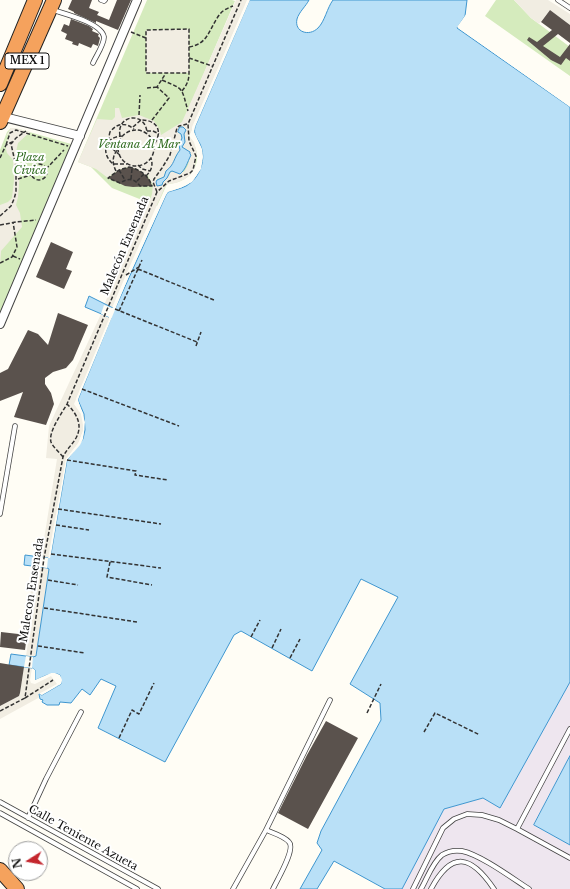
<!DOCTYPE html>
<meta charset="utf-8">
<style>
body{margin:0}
#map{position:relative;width:570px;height:889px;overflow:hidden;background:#fffdf5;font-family:"Libre Baskerville",serif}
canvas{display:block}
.north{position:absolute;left:8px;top:841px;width:40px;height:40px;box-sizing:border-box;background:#fff;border:1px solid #a0a0a0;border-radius:50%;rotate:259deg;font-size:11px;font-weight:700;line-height:16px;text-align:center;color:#111}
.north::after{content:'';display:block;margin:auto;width:14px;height:18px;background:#c4262e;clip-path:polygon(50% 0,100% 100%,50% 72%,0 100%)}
</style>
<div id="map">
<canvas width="570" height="889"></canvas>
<div class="north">N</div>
</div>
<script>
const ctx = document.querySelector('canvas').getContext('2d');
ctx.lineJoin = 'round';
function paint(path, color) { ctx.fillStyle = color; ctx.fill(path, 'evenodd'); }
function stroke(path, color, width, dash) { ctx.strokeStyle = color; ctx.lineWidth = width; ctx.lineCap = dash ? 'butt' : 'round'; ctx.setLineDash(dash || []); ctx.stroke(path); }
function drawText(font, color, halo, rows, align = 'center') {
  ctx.font = font + ' "Libre Baskerville",serif'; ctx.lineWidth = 4; ctx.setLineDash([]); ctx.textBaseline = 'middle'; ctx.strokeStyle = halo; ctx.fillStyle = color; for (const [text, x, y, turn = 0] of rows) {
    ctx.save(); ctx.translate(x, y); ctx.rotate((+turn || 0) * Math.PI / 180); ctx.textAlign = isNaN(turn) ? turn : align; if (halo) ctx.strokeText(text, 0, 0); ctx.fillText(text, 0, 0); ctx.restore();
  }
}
paint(new Path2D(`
 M570 682V756L534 825 570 845V889H402L444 809 483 798 500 808Z`), '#eee6ef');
paint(new Path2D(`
 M147 0H232L235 1 183 122 193 126 189 136C206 157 195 183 167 184L157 206 112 188 91 167 78 162Z
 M496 0H514L531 18 570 47V76L485 16Z
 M11 128 19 129 71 144 0 317V150L7 132Z`), '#d5ebbd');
paint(new Path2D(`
 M236 0H247L191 132 189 136 194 142 197 153 195 168 191 174 185 179 176 183 168 184 165 187 126 275 112 308 104 305 149 203 152 194 153 185 148 176 149 174 146 176 137 169 129 167 123 168 112 174 108 178 96 169 78 162 97 119 112 120 115 117V108H119L122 118 139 115 154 121 160 130 161 135 182 122ZM179 133 184 134 185 140 182 147 187 150 190 154 188 165 184 172H170L167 178 163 182 162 185 157 179 164 177 166 171 171 169 174 164 175 157 180 150V142L182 138 181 134Z
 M514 0H548L570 14V25L550 10 539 24 531 18Z
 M189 29V73H146V30Z
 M11 128H15L30 132 18 143 16 152 20 172 18 197 16 205 20 213 22 227 1 251 0 266V205L8 202 12 198 14 180 13 160 7 153 6 149V144L10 133 6 136Z
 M101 314 111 318 74 404 81 414 83 425V431L79 442 66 459 51 554 48 558 41 557 57 459 46 458 49 426Z
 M35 567 49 569 36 656 33 657 26 656 31 622 26 620Z
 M24 667 32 668 30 680 31 683 35 684 51 676 57 684 39 694 40 697 0 719V706L19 696 20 693Z`), '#f1ede2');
const water = new Path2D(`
 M250 0H309C306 6 299 12 297 19 294 32 309 37 318 28 325 21 327 8 333 0H467L465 16 457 28 570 107V682L500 808 483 798 444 809 402 889H385L334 861 317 889H300L322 850 317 843 321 831 381 720 380 703 350 684 398 597 361 579 312 671 241 631 234 635 165 762 98 728 116 686 101 679 90 695 82 689 71 703 60 702 59 705H47L42 702 43 700 40 699 39 694 42 695 61 684 60 675C52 671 43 677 36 680H35V670L32 668 9 665 11 654 33 657 36 656 49 569 47 568 24 565 25 555 48 558 51 554 67 460 83 439 85 430 84 414 78 400 79 397 111 318 85 307 89 296 115 309 166 195 168 192C174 190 180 189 186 186 200 178 207 159 200 144 197 138 193 134 195 127Z
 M180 127H183L186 130 184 134 185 142 182 147 190 152V154L191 155C187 163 186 169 180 174L172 171 170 172 167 178 163 182 162 185 157 186 156 182 157 180 164 177 166 171C175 164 173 159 180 150L179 145 182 138 181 134 178 132Z
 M570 756V845L534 825Z`);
paint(water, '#b9e0f7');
stroke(water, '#3f96cf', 1);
paint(new Path2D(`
 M248 0H250L195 127 194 132 202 149 203 157 201 169 192 182 180 188 168 192 166 195 131 271 79 397 78 400 85 422 83 439 80 445 67 460 51 554 50 558H48L47 568 40 567 41 557 48 558 49 553 66 459 78 444 83 431V419L76 399 109 319V317L101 314 104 305 112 308 114 307 164 194 167 190 180 187 190 181 199 169 201 157 200 150 192 132V127Z
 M467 13 466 17 459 27 570 105V107L457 27Z
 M26 656 33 657 32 668 35 670V680L51 673H55L60 675 62 680 61 684 42 695 39 694 58 685 60 681 57 676 52 675 37 682 33 681 32 668 24 667Z`), '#fffdf5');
paint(new Path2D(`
 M72 0H92L89 8 99 12 97 15 109 20 117 0H131L118 30 96 21V23L74 13V12L68 9Z
 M550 10 570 25V43L558 34 543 46 560 57 570 44V61L566 58 561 65 551 60 527 40 529 37 537 42 552 30 541 22Z
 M71 19 89 26 93 29 92 31 99 34 98 36 100 38 98 46 93 44 91 48 79 43 78 46 72 44 73 42 65 39 67 34 61 31 64 24 69 26Z
 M129 167 137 169 144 174 150 180 152 186 133 187 125 186 108 178 119 170Z
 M51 242 73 252 66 269 72 271 64 289 36 277Z
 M58 313 88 325 73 360 66 368 53 372 45 378V384L51 393 54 404 46 425 14 417 23 392 0 401V373L8 369 28 330 38 334 48 345Z
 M1 632 27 635 25 650 0 647Z
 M0 663 24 667 20 693 19 696 0 706Z
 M326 721 358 738 308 829 278 813 307 755Z`), '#5a524d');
const lane = new Path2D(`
 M101 0 104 1 105 0
 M558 0 570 8
 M53 10C65 14 102 23 104 37 104 45 96 56 93 63
 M0 514 15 426
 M0 802 158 889
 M0 813 137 889
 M28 818 46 779 81 712
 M517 829 570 858
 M266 830 330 700
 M233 889 266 830C273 833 284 836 289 842 296 849 277 880 273 889
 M413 889 443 828 454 819 467 814 482 815 499 820 517 829 570 729
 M421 889C427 879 432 863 442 855 448 851 455 850 462 851 481 855 512 878 529 889
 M431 889C452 850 471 855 494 889`);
const street = new Path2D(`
 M0 116 80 136
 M0 324 137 0`);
const highway = new Path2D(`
 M0 84 35 0
 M0 122 54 0
 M0 870 17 889`);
stroke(lane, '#444', 5.5);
stroke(street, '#444', 10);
stroke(highway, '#222', 16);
stroke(new Path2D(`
 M131 32 146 38
 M189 47C209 44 209 28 220 14 223 10 228 8 233 6
 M189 58 212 66
 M162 80C185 90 181 87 188 111
 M147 88 157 87
 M182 91C187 85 189 80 189 73V29L146 30V73H189
 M139 115 140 95
 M152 120 169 98 157 87 166 73
 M133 127 141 120C159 120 163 133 153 146
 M118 148a18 18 0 1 1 36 0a18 18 0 1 1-36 0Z
 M147 131H153L159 134
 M120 136C116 114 146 111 147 133
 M123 136C105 136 100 153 113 164H127
 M6 145 10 133 16 130 68 146
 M120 155C111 149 107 142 110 132 117 123 125 122 134 129
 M0 158 6 145 12 142
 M31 172a8 8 0 1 1 16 0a8 8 0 1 1-16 0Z
 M138 165 142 169 150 171
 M129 167C141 170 148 175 152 186H140C134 178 128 178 120 183L108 178 119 170Z
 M46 169 64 150
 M119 170 125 180
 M116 171C112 163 112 156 118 149
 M146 176C152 170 153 165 151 158
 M18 179 31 175
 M131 179 132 169
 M137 181 144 174
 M157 192 153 182 154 179 162 168 170 155 177 128 179 126 187 124
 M0 216 11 206 14 199 16 192V166L11 144 16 138 26 131
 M0 225 16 222 36 220
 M13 256 20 259
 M0 263 12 257 17 247 13 222
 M138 269 214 300
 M126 275 139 267
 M115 309 197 342
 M119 311 142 260
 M196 346 201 332
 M82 389 179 426
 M63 457C59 452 53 447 51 442 48 432 62 413 67 404L157 192 169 181 190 173 193 170 196 156 189 141 188 124 241 0
 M67 460 136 471 135 475 168 480
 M58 509 161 524
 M56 525 89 530
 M51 554 161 568
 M110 562 107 577 152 585
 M48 580 78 585
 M44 608 137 622
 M251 637 260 620
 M38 646 85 653
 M272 648 281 629
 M290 658 300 639
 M25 698 53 680
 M0 711 25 698 44 558 63 457C66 450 72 445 76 438 83 425 77 414 67 404
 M367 713 381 684
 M424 732 435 713 480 735
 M119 738 132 710 139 714 154 683`), '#333', 1.5, [4, 2]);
stroke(lane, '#fff', 4);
stroke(street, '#fff', 8);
stroke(highway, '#f5a25d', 14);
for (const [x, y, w] of [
 [27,61,44]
]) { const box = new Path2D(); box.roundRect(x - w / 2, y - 8, w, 16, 3); ctx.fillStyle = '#fff'; ctx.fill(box); stroke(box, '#111', 1); }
drawText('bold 10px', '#111', null, [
 ["MEX 1",27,61]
]);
drawText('italic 11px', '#2f6b1f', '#fff', [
 ["Ventana Al Mar",139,145],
 ["Plaza",30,158],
 ["Civica",30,171]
]);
drawText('11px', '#111', '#fff', [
 ["Malecón Ensenada",125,246,-67],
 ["Malecon Ensenada",32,590,-81],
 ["Calle Teniente Azueta",83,838,29]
]);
</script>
